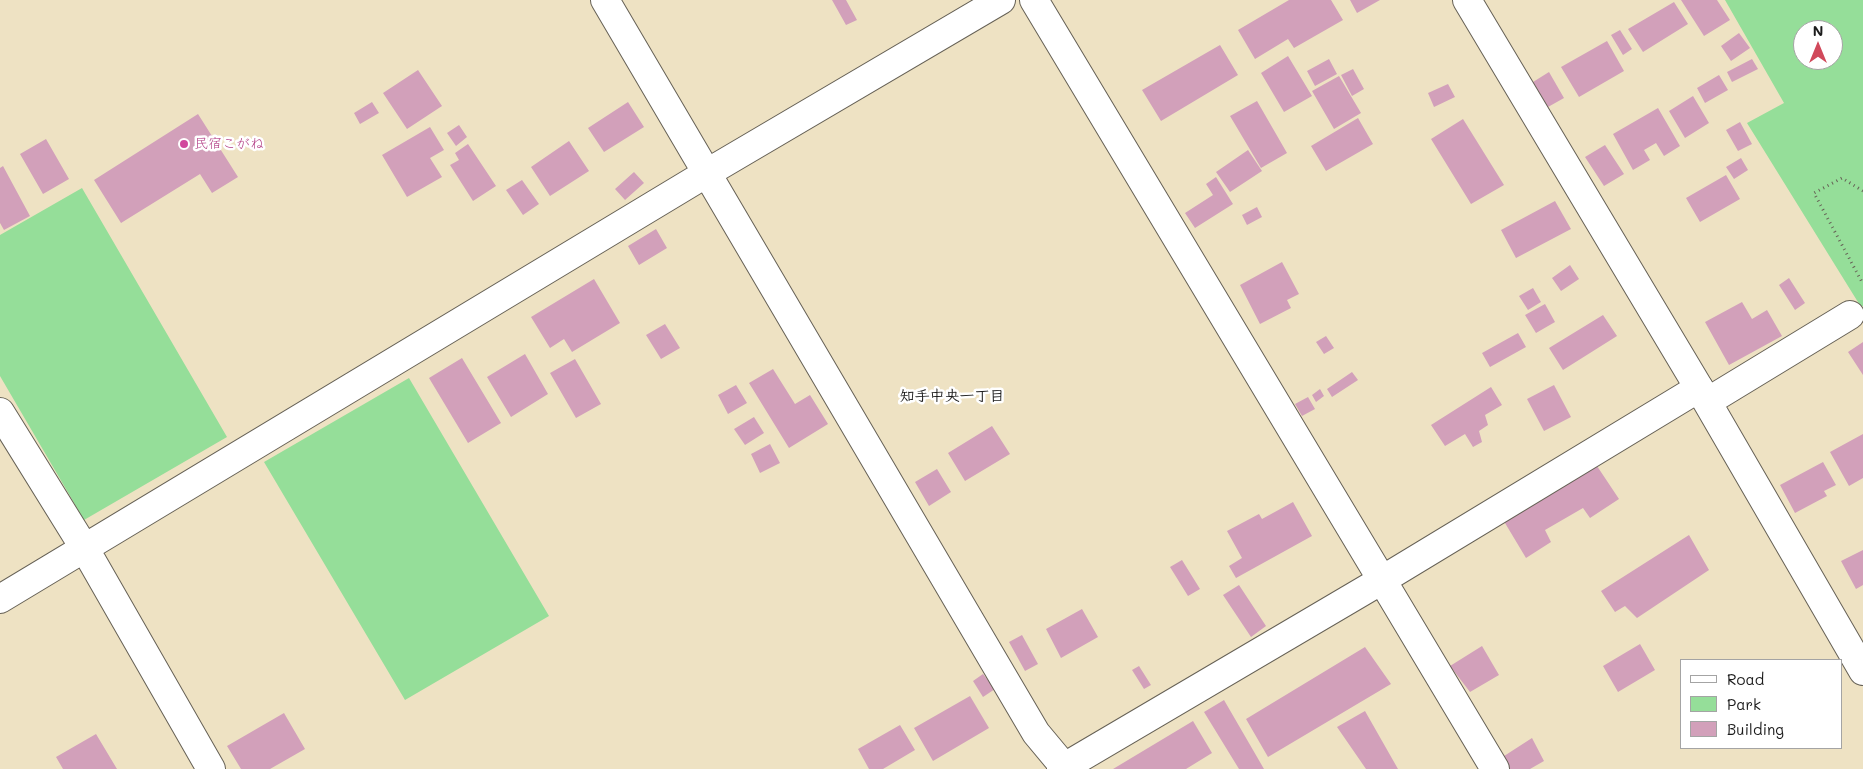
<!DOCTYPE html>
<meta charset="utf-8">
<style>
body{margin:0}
#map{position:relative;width:1863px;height:769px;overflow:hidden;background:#eee2c3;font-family:Mali,sans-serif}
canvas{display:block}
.legend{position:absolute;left:1680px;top:659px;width:162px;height:90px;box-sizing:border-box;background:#fff;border:1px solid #a4a4a4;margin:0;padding:6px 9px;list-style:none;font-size:15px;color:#1c1c1c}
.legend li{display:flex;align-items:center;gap:10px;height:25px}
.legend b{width:25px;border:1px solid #a4a4a4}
.north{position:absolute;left:1793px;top:20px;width:50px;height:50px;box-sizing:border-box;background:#fff;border:1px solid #a4a4a4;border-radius:50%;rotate:0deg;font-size:14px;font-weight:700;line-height:20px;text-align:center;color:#1c1c1c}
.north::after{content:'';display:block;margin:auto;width:18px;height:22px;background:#d1495b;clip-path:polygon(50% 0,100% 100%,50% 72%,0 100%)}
</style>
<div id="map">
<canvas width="1863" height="769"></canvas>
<ul class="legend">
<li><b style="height:6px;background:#fff"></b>Road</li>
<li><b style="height:14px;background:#95de99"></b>Park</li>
<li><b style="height:14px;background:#d2a0ba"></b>Building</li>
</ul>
<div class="north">N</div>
</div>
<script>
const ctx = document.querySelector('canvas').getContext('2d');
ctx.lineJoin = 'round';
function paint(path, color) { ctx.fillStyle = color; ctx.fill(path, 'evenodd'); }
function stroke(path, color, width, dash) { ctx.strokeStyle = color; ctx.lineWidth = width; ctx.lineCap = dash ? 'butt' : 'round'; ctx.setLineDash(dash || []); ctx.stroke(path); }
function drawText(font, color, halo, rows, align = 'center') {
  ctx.font = font + ' Mali,"Klee One",sans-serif'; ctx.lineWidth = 5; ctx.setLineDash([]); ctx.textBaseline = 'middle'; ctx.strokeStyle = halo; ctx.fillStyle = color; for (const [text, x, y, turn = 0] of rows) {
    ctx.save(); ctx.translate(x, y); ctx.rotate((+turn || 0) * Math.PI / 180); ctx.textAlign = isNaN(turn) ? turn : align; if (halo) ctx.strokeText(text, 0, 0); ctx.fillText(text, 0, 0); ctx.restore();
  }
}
paint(new Path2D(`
 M1725 0H1863V306L1861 307 1747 123 1784 103ZM1803 30H1833V60H1803Z
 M82 188 227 437 84 520 0 376V235Z
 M409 378 549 616 405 700 264 462Z`), '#95de99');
paint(new Path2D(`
 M832 0H846L857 20 846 25Z
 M1289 0H1331L1343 20 1294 48 1288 39 1255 59 1238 30Z
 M1350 0H1380L1357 13Z
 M1681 0H1717L1730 20 1704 36Z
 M1674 2 1688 24 1643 52 1628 29Z
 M1620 30 1632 49 1623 55 1611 35Z
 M1739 33 1750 48 1731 61 1721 46Z
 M1607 41 1624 71 1579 97 1561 67Z
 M1220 45 1238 75 1161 121 1142 90Z
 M1288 56 1312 96 1284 112 1261 73Z
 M1329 59 1337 74 1315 86 1307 71Z
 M1752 59 1758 69 1732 82 1727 72Z
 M1353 69 1364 89 1352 96 1341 75Z
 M418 70 442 106 407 129 383 93Z
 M1549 72 1564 98 1548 107 1533 82Z
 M1719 75 1728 90 1705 103 1697 88Z
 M1339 76 1361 113 1334 129 1312 91Z
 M1448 84 1455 97 1434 107 1428 93Z
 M1693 96 1709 123 1685 138 1669 111Z
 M1257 101 1287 153 1261 168 1230 116Z
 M372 102 379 113 360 124 354 113Z
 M628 102 644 127 604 152 588 128Z
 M1658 108 1680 146 1664 156 1656 143 1644 150 1650 160 1633 170 1613 134Z
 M198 114 238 177 212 193 200 174 121 223 94 180Z
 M1358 118 1373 144 1326 171 1311 146Z
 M1463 119 1504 185 1471 204 1431 139Z
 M1740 122 1752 144 1738 151 1726 130Z
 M459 125 467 137 456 146 447 133Z
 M430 127 444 150 430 158 442 177 407 197 382 155Z
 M46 139 69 179 43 194 20 154Z
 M569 141 589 171 550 196 531 167Z
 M468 144 496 186 473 201 450 165 459 160 455 153Z
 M1605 145 1624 174 1604 186 1585 157Z
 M1248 150 1262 171 1230 192 1216 172Z
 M1741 158 1748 170 1734 179 1726 167Z
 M3 166 30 216 4 230 0 223V168Z
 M634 172 644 183 625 200 615 189Z
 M1726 175 1740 199 1700 222 1686 198Z
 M1216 177 1233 204 1195 228 1185 213 1213 195 1206 184Z
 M522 180 539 204 523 215 506 190Z
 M1555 201 1571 229 1516 258 1501 230Z
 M1257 207 1262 217 1247 225 1242 215Z
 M656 229 667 248 639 265 628 246Z
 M1282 262 1299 294 1287 300 1291 308 1260 324 1240 285Z
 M1570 265 1579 279 1561 291 1552 278Z
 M1789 278 1805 303 1795 310 1779 285Z
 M594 279 620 323 572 352 564 339 550 348 531 317Z
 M1533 288 1541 302 1528 310 1519 296Z
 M1742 302 1752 319 1767 310 1782 336 1729 365 1705 322Z
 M1545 304 1555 322 1536 333 1525 315Z
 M1603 315 1617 336 1563 370 1549 348Z
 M665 324 680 348 661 359 646 335Z
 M1518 333 1526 347 1490 367 1482 353Z
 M1326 336 1334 348 1324 354 1316 342Z
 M1863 342V375L1848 352Z
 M525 354 548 394 511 417 487 377Z
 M462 358 501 423 468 443 429 378Z
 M575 359 601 404 576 418 550 373Z
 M773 369 795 404 810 395 828 424 789 448 749 383Z
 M1352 372 1358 380 1332 397 1327 389Z
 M736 385 747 403 728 414 718 395Z
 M1554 385 1571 417 1544 431 1527 399Z
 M1491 387 1502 405 1485 415 1488 425 1479 431 1482 442 1473 447 1465 434 1445 446 1431 425Z
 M1320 389 1324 396 1316 402 1312 395Z
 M1308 397 1315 409 1302 416 1295 404Z
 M754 417 764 433 745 445 734 429Z
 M992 426 1010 454 965 481 948 453Z
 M1863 434V478L1849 486 1830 452Z
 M770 444 780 463 760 473 751 454Z
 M1823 462 1836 485 1824 491 1827 496 1795 513 1780 485Z
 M1595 463 1619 499 1590 518 1583 508 1545 530 1551 542 1526 558 1502 518Z
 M937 469 951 492 929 506 915 482Z
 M1293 502 1312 536 1236 578 1229 566 1242 558 1227 531 1259 514 1262 519Z
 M1689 535 1709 570 1637 618 1625 606 1615 612 1601 591Z
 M1863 550V585L1856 589 1841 561Z
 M1182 560 1200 589 1188 596 1170 567Z
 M1239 585 1266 626 1251 637 1223 595Z
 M1082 609 1098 637 1061 658 1046 629Z
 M1022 635 1038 664 1025 671 1009 642Z
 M1640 644 1655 670 1618 692 1603 666Z
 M1482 646 1499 675 1470 692 1450 666Z
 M1365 647 1391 684 1268 757 1246 719Z
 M1139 666 1151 685 1144 689 1132 670Z
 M983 674 995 689 983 697 973 681Z
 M970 696 989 728 933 761 914 728Z
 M1224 700 1264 769H1239L1204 712Z
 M1365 711 1398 769H1366L1337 727Z
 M284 713 305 749 270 769H241L227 746Z
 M1193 721 1212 753 1186 769H1113Z
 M900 725 915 750 883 769H869L858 749Z
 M96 734 117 769H63L56 757Z
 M1532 738 1544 761 1530 769H1508L1501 758Z`), '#d2a0ba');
const minor = new Path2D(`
 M1467 0 1699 388 1863 671
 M1707 402 1850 315
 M1382 580 1495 769`);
const tertiary = new Path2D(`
 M605 0 1036 733 1066 769
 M1034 0 1382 580
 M0 412 85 549 211 769
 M0 599 707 173 1001 0
 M1061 769 1382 580 1699 388`);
stroke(minor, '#666156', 30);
stroke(tertiary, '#666156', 30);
stroke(new Path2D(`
 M1863 191 1842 178 1814 193 1863 284`), '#666156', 3, [1, 4]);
stroke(minor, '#fff', 28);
stroke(tertiary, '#fff', 28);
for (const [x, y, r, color] of [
 [184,144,5,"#d1479c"]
]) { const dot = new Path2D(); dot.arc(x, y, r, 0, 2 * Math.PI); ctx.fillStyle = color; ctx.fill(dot); stroke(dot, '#fff', 2); }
drawText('14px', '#b23c85', '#fff', [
 ["民宿こがね",194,144]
], 'left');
drawText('bold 15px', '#1c1c1c', '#fff', [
 ["知手中央一丁目",952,396]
]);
</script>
